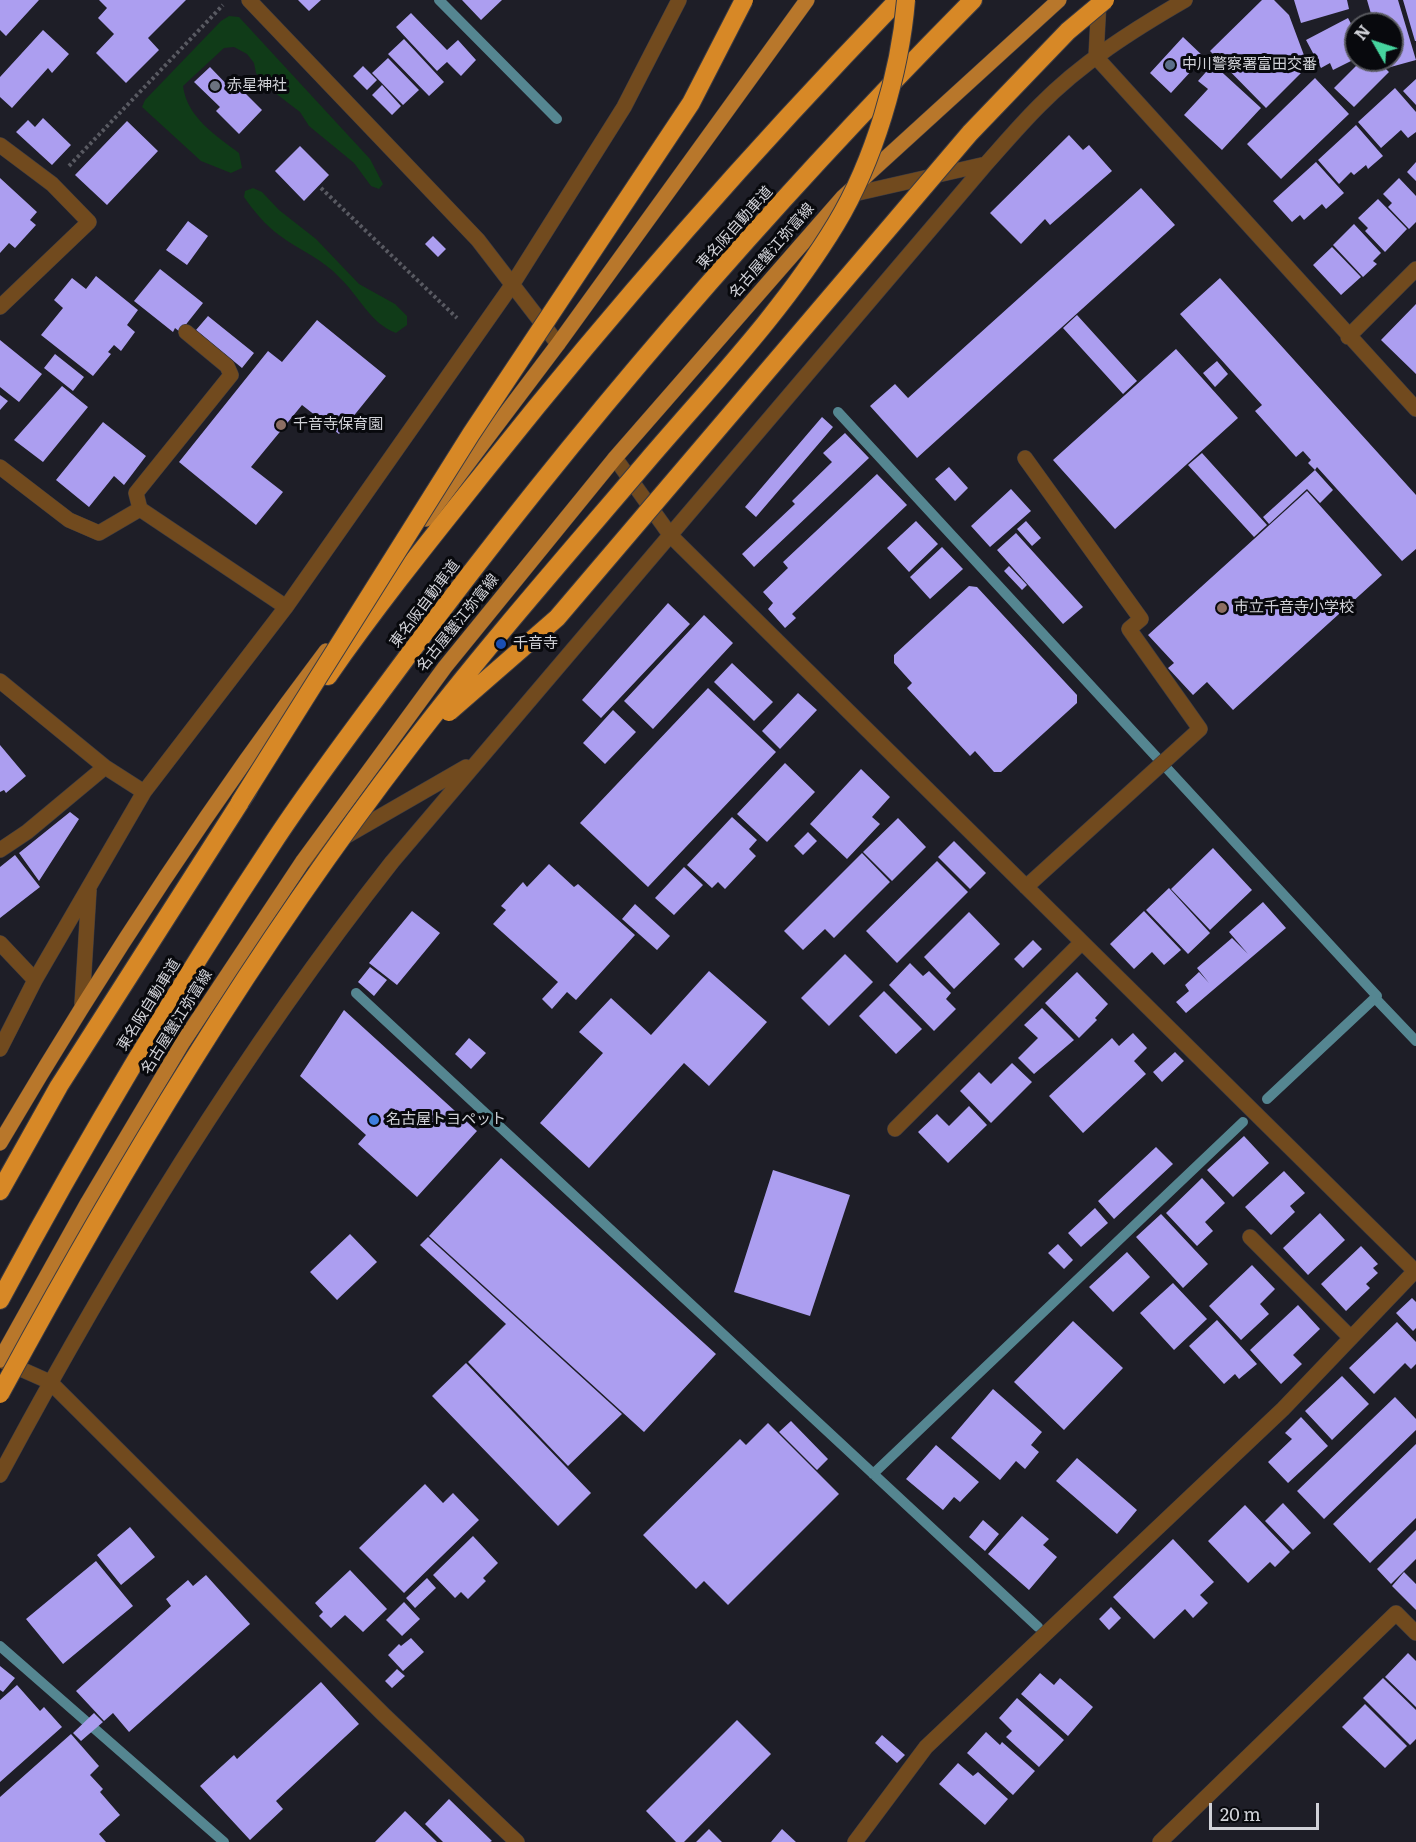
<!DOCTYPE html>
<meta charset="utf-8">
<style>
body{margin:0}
#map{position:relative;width:1416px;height:1842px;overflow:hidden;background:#1e1e27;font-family:Literata,serif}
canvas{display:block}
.north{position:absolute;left:1344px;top:12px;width:60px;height:60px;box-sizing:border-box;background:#08090d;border:2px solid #58595e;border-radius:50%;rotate:309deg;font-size:16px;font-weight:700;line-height:24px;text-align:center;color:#d1d2d8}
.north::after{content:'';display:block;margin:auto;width:21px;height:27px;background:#46d49e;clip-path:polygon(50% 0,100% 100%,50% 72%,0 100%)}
.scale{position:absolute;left:1209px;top:1803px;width:110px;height:27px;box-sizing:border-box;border:3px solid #d1d2d8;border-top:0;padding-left:8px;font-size:18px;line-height:21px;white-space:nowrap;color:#d1d2d8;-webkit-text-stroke:4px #08090d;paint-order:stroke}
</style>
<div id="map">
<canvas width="1416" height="1842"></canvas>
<div class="north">N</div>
<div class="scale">20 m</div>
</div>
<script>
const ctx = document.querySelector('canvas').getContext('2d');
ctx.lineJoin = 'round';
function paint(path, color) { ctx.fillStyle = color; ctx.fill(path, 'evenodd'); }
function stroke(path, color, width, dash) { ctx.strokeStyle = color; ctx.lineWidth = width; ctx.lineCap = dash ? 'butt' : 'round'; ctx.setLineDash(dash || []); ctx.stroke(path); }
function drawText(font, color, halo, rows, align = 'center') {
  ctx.font = font + ' Literata,"Noto Sans JP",serif'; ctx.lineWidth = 6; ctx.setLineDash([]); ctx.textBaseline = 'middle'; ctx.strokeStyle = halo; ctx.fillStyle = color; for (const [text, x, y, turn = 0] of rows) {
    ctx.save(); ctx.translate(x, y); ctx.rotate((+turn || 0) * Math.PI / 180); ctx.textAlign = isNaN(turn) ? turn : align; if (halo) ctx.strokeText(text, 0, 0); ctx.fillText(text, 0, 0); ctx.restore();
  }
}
paint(new Path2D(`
 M229 16 239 17 370 159 383 184 379 189 371 186 354 163 309 126 300 112 266 86 256 73 254 63 247 54 234 47 224 48 183 86C187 117 215 135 239 153L242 168 231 173 201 161 142 107 145 100 221 21Z
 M253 188 262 192 279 210 316 239 359 284 395 304 407 316V325L396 333C371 324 359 296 340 278 323 259 299 250 279 235 266 226 253 210 244 197L245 191Z`), '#103b18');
stroke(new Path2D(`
 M439 0 557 119
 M838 412 1377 996 1267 1099
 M356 993 1038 1627
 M1375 998 1416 1041
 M873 1474 1243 1122
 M0 1646 224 1842`), '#558691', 10);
paint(new Path2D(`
 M0 0H39L6 36 0 30Z
 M99 0H186L148 38 159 50 126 83 96 53 114 34 98 18 107 8Z
 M298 0H321L309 11Z
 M462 0H502L481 20Z
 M1262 0H1274L1289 15 1308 66 1266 108 1210 51Z
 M1294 0H1347L1349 9 1301 23Z
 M1367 0H1398L1416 60 1387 68 1385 60H1392V24H1374Z
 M1403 0H1416V41H1415Z
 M411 13 447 50 458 40 476 60 461 76 447 62 437 71 396 27Z
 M1348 18 1356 33V50L1348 54 1351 61 1333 70 1330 63 1321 68 1306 40Z
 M43 30 69 54 52 73 48 68 12 108 0 97V77Z
 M1183 37 1204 57 1171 93 1150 73Z
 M404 39 444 82 429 96 388 54Z
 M388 58 419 90 403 105 372 73Z
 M1362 60H1377L1389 72 1354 107 1334 88Z
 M1213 64 1261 108 1222 150 1184 115 1208 89 1198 81Z
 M363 66 377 80 367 90 353 76Z
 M210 67 234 92 239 87 262 110 239 134 216 111 220 107 194 82Z
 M1315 78 1349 114 1281 179 1247 144Z
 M1416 79V105L1403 91Z
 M382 85 401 106 392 115 372 95Z
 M1395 88 1416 112V132L1408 138 1401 130 1381 148 1358 122Z
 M43 118 71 145 52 165 16 132 28 120 35 127Z
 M127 121 158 151 107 205 75 175Z
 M1356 125 1383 156 1368 169 1366 165 1354 175 1351 172 1339 184 1318 160Z
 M1069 135 1083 150 1089 145 1112 171 1050 225 1045 219 1021 244 990 213Z
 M300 146 329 175 304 201 275 171Z
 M1316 162 1344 193 1326 209 1322 204 1304 220 1300 215 1292 222 1273 201Z
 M1416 162V181L1407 172Z
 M0 178 37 212 30 220 36 225 15 248 9 243 0 253Z
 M1399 178 1416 196V222L1409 229 1388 207 1392 203 1383 194Z
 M1141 188 1175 225 917 458 870 406 895 384 908 398Z
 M1378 199 1407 229 1385 252 1365 231 1368 228 1358 218Z
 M188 221 208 236 187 265 166 250Z
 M1354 224 1381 253 1373 261 1377 264 1363 277 1333 245Z
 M433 236 446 249 438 257 425 244Z
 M1332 247 1361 277 1341 295 1313 265Z
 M160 269 203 303 180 332 175 328 173 332 134 301Z
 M96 276 138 310 127 325 135 332 121 351 114 345 108 352 111 354 93 376 41 335 63 308 54 300 72 278 86 289Z
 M1220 278 1416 495V549L1402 561 1317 467 1315 470 1308 463 1311 460 1303 451 1296 457 1255 411 1262 405 1180 314Z
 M1416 304V374L1381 340Z
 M1077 315 1137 381 1123 394 1063 328Z
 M208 316 254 353 242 368 196 330Z
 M317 320 386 376 339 434 302 405 251 467 283 492 256 525 179 462 268 351 282 362Z
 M0 340 42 374 19 402 0 387Z
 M1176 349 1238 418 1115 529 1053 460Z
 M55 354 84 377 73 391 44 368Z
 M1217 361 1228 374 1215 387 1203 373Z
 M62 386 88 407 43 462 14 440Z
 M0 395 8 401 0 410Z
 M822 417 833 427 756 517 745 507Z
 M103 422 146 456 124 485 114 476 89 507 56 480Z
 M845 433 869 458 754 567 742 554 795 504 792 501 832 462 823 453Z
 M1202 453 1267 525 1254 537 1188 465Z
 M949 467 968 488 955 501 935 479Z
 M1315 470 1333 490 1320 503 1307 489 1269 524 1263 517Z
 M877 474 907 505 792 614 796 618 785 628 768 609 773 603 763 592 788 568 783 562Z
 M1011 489 1031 511 990 547 971 526Z
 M1307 491 1382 575 1233 710 1207 682 1193 695 1168 668 1174 663 1148 635Z
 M916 521 938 544 909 572 887 548Z
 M1026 521 1041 538 1032 546 1017 529Z
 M1016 533 1083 607 1063 624 997 550Z
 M942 547 963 569 930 599 910 577Z
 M1009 566 1027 585 1022 590 1004 571Z
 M969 586 977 587 1077 695V703L1001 772H994L975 751 970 756 907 688 912 683 894 663V655Z
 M668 603 690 624 601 718 582 700Z
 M704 615 733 643 653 729 624 701Z
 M732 663 773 702 754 721 714 682Z
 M708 688 776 752 648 887 580 823Z
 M798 693 817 710 780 749 762 731Z
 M613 710 636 732 605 764 583 743Z
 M0 745 26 776 6 793 4 790 0 792Z
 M785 763 815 792 767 842 737 814Z
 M861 769 890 797 872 817 880 824 847 859 810 824Z
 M70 812 79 819 39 881 19 853Z
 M732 817 757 840 749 849 756 856 725 889 718 882 712 888 687 865Z
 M898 818 926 847 892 881 863 852Z
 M808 832 817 841 803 855 794 846Z
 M954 841 986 873 970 889 938 857Z
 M1213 848 1252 890 1210 930 1171 889Z
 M862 853 890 882 834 938 825 929 803 950 784 931Z
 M15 855 40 887 0 918V867Z
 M937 861 968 892 897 963 866 931Z
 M549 864 574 887 578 884 635 935 576 1000 567 992 552 1009 542 999 558 982 493 924 506 910 501 906 523 882 527 887Z
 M684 867 703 885 674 915 655 898Z
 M1169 888 1210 933 1188 954 1146 910Z
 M1263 902 1286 928 1186 1013 1176 1002 1189 991 1185 985 1199 972 1209 983 1197 968 1232 938 1248 954 1229 932Z
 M635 904 670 936 657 950 622 919Z
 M412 911 440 933 397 985 369 963Z
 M1144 911 1181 950 1164 965 1152 952 1134 969 1110 944Z
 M969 912 1000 944 954 989 924 957Z
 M1033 940 1042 949 1023 968 1014 959Z
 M845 954 873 982 829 1026 801 998Z
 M910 963 923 976 929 971 951 993 946 999 956 1009 934 1031 889 985Z
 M370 967 387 980 374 996 358 982Z
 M709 971 767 1022 709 1086 684 1063 589 1168 540 1123 603 1053 579 1032 611 998 651 1035Z
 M1077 972 1108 1004 1095 1018 1097 1020 1079 1038 1045 1003Z
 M884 991 922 1029 896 1054 859 1016Z
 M1042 1008 1074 1040 1034 1074 1018 1058 1038 1038 1024 1025Z
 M344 1010 477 1131 417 1197 358 1144 366 1135 300 1076Z
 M1133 1033 1147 1048 1134 1061 1146 1074 1083 1133 1049 1096 1112 1038 1119 1046Z
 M469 1038 486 1053 471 1069 455 1054Z
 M1175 1052 1184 1061 1162 1082 1153 1072Z
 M1012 1063 1032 1082 991 1123 960 1091 979 1072 991 1084Z
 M969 1106 987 1125 948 1163 918 1132 937 1114 949 1126Z
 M1244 1136 1269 1163 1233 1197 1207 1170Z
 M1156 1147 1173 1164 1114 1219 1098 1201Z
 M501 1158 716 1354 644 1432 429 1236Z
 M773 1170 850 1195 810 1316 734 1292Z
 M1284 1171 1305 1193 1290 1206 1295 1212 1271 1235 1245 1207Z
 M1202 1178 1225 1203 1205 1222 1213 1231 1197 1246 1166 1213Z
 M1095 1208 1108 1223 1081 1247 1068 1233Z
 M1320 1213 1345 1240 1308 1275 1283 1248Z
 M1161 1214 1208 1264 1183 1288 1136 1237Z
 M350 1234 377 1262 337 1300 310 1272Z
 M428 1237 622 1414 568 1466 468 1362 506 1324 420 1245Z
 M1058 1244 1073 1260 1064 1269 1048 1253Z
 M1361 1246 1378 1264 1373 1268 1378 1273 1366 1284 1370 1288 1346 1311 1321 1284Z
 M1127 1252 1150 1277 1113 1312 1089 1287Z
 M1252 1265 1275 1289 1260 1304 1269 1314 1241 1340 1209 1306Z
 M1173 1283 1207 1319 1174 1350 1140 1313Z
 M1412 1298 1416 1302V1328L1413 1331 1396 1313Z
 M1298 1305 1320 1329 1293 1355 1302 1364 1281 1384 1250 1350Z
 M1217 1320 1257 1364 1239 1379 1235 1374 1224 1384 1189 1346Z
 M1073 1321 1123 1368 1064 1430 1014 1382Z
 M1397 1322 1416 1342V1364L1411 1369 1405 1363 1374 1394 1349 1368Z
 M466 1363 591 1493 558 1526 432 1396Z
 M1342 1376 1369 1404 1332 1440 1305 1411Z
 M993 1389 1042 1432 1031 1445 1039 1452 1025 1469 1016 1461 1000 1480 951 1438Z
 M1395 1397 1416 1419V1430L1324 1519 1297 1491Z
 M1301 1417 1328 1446 1288 1483 1268 1462 1292 1439 1285 1433Z
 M791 1421 828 1459 817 1470 779 1432Z
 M768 1423 839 1494 728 1605 704 1581 696 1589 643 1535 740 1439 746 1445Z
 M1416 1444V1518L1370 1563 1333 1524Z
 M936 1445 979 1482 960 1502 954 1497 943 1510 906 1479Z
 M1077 1458 1137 1510 1117 1534 1056 1481Z
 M425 1484 443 1503 453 1493 479 1520 404 1593 359 1548Z
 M1283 1503 1311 1533 1293 1550 1265 1521Z
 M1245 1505 1290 1552 1275 1567 1270 1562 1248 1583 1208 1541Z
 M1022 1516 1049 1539 1043 1545 1057 1557 1029 1590 988 1554Z
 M983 1520 999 1534 985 1551 969 1537Z
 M130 1527 155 1557 121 1585 97 1555Z
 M1416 1530V1559L1391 1584 1377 1569Z
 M473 1536 498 1563 483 1578 486 1581 468 1599 461 1592 455 1598 433 1575Z
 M1173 1539 1214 1582 1200 1595 1208 1603 1193 1618 1185 1609 1154 1639 1113 1597Z
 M96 1561 133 1606 63 1664 26 1619Z
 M350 1570 387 1609 363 1632 345 1615 331 1628 319 1616 323 1612 315 1603Z
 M1404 1572 1416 1584V1610L1392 1586Z
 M206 1575 250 1624 129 1732 113 1713 104 1721 76 1691 171 1606 166 1599 188 1580 193 1586Z
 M427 1578 436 1588 415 1608 406 1598Z
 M404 1602 420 1619 402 1636 386 1620Z
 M1111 1607 1121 1618 1109 1630 1099 1619Z
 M411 1638 424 1652 403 1671 388 1655 399 1644 401 1646Z
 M1408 1653 1416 1661V1707L1385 1677Z
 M0 1666 15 1678 3 1692 0 1690Z
 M397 1669 405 1676 392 1688 385 1681Z
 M1040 1673 1054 1685 1060 1678 1093 1707 1068 1736 1021 1694Z
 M1383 1678 1416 1710V1739L1410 1745 1363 1698Z
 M321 1682 359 1724 276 1801 283 1809 250 1840 200 1786 234 1755 237 1759Z
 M17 1685 40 1711 44 1707 62 1727 0 1782V1700Z
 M1017 1698 1064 1740 1039 1767 1006 1737 1012 1731 999 1718Z
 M1365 1704 1407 1746 1385 1768 1342 1727Z
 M94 1713 103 1722 81 1741 73 1733Z
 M737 1720 771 1754 684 1842H676L646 1811Z
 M986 1732 1000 1745 1002 1742 1035 1771 1013 1795 967 1753Z
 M71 1734 99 1766 90 1775 103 1789 100 1792 120 1815 99 1834 106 1842H0V1797Z
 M882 1735 905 1755 897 1763 875 1743Z
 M958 1763 973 1776 978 1772 1008 1799 985 1825 939 1784Z
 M449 1799 492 1841 490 1842H443L425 1824Z
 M405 1811 437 1842H375Z
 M709 1829 722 1842H696Z
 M782 1829 796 1842H771Z`), '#ac9ef0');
const minor = new Path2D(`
 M249 0 478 240 558 344
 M1099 0 1096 57 1416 409
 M0 145 52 184 89 222 0 307
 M845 196 986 164
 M1348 337 1416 269
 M615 458 671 536 1416 1272
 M1025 458 1141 619 1129 629 1200 729 1026 887
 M0 467 69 520 99 533 140 509 286 607
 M140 509 136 493 231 375 227 366 186 332
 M0 681 105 767 144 792
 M0 850 27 832 105 767
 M303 861 466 767
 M0 943 35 980
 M82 1004 89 890
 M0 1049 35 980 144 792 286 607 512 285 624 107 679 0
 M895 1129 1082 942
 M1250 1237 1351 1338
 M5 1362 50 1382 383 1714 517 1842
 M0 1475C115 1261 241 1054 392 862L986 164C1003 145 1020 125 1039 106 1081 63 1133 30 1185 0
 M855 1842 926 1747 1283 1409 1415 1271
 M1160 1842 1396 1613 1416 1633`);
const major = new Path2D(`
 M426 519 558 344 807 0
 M0 1143C100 973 207 808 326 651
 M0 1360 88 1202 183 1042 303 861 445 667 615 458 843 197 1059 0`);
const highway = new Path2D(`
 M328 676C378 604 433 536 488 467 617 305 754 149 898 0
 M0 1191 59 1086 248 790
 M0 1300C84 1143 175 991 273 843 315 779 362 718 407 657 580 424 769 206 973 0`);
stroke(minor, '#3b3b43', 16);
stroke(major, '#3b3b43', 16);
stroke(highway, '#3b3b43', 20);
stroke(new Path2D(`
 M69 166 223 5
 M321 188 457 318`), '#595a62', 4, [3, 3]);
stroke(minor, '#714a1e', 15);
stroke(major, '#b8772b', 15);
stroke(highway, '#d78826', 18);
const highwayBridge = new Path2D(`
 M449 712 557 618 970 133 1068 31 1105 0
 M240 802 471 434 691 103 744 0
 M0 1394C121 1170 254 949 410 746 485 648 567 555 647 461 712 385 784 310 836 224 874 161 900 73 906 0`);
stroke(highwayBridge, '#3b3b43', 20, []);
stroke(highwayBridge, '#d78826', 18);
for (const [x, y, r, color] of [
 [1170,65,6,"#5c6f8a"],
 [215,86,6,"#6b7280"],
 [281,425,6,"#8d6e63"],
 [1222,608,6,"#8d6e63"],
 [501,644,6,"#1a4fb4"],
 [374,1120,6,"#3f7fe0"]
]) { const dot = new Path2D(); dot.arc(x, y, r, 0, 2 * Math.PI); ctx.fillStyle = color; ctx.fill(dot); stroke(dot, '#08090d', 2); }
drawText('15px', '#d1d2d8', '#08090d', [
 ["中川警察署富田交番",1182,65],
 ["赤星神社",227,86],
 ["千音寺保育園",293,425],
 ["市立千音寺小学校",1234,608],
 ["千音寺",513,644],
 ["名古屋トヨペット",386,1120]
], 'left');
drawText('15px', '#d1d2d8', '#08090d', [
 ["東名阪自動車道",735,228,-48],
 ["名古屋蟹江弥富線",772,251,-49],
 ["東名阪自動車道",425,604,-53],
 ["名古屋蟹江弥富線",458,623,-51],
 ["東名阪自動車道",149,1005,-58],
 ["名古屋蟹江弥富線",177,1022,-58]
]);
</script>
